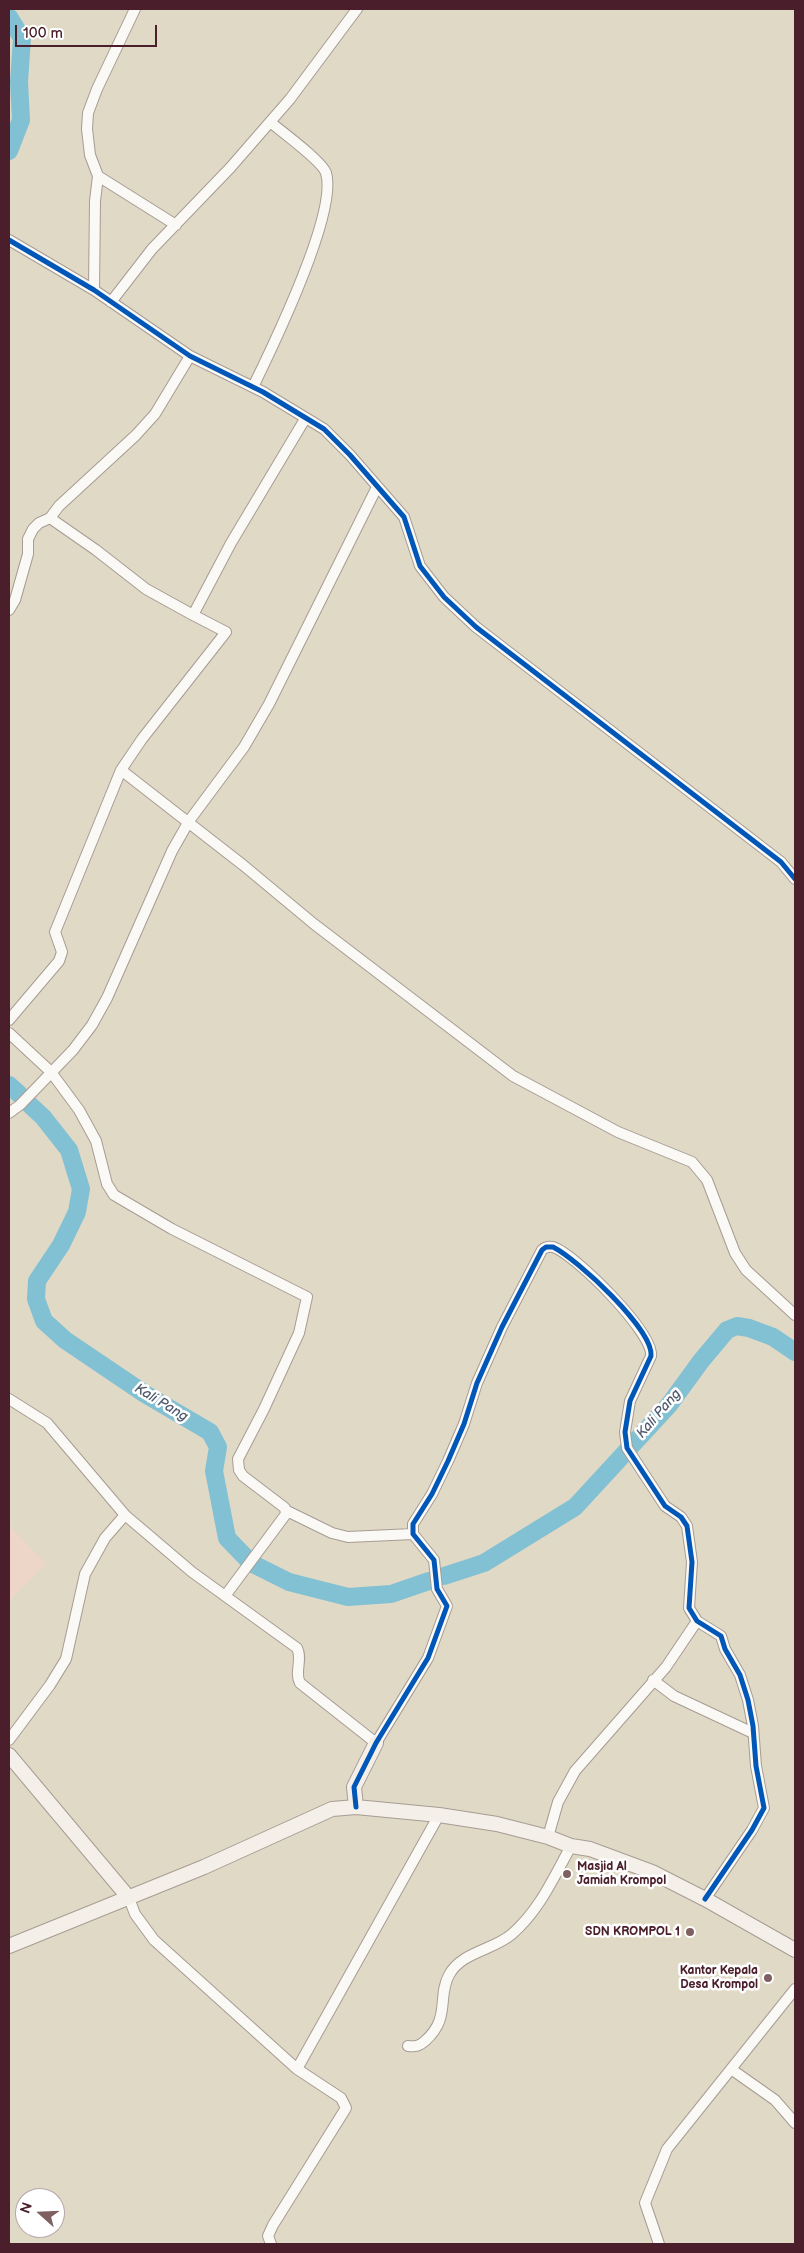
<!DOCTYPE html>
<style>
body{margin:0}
#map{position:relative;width:804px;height:2253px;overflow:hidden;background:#e0d9c6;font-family:"Balsamiq Sans",sans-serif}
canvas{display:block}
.frame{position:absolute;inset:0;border:10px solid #4a1f2b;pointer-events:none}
.north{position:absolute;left:15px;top:2188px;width:50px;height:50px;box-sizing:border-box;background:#fff;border:1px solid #b7a5aa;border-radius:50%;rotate:290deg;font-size:14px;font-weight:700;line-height:20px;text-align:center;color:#4a1f2b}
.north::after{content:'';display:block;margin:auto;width:18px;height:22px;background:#7e6061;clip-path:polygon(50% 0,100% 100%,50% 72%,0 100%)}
.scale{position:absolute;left:15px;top:25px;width:142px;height:22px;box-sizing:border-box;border:2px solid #4a1f2b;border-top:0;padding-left:6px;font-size:15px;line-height:18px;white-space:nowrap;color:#4a1f2b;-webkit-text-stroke:4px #fff;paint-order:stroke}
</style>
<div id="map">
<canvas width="804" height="2253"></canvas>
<div class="frame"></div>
<div class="north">N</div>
<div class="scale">100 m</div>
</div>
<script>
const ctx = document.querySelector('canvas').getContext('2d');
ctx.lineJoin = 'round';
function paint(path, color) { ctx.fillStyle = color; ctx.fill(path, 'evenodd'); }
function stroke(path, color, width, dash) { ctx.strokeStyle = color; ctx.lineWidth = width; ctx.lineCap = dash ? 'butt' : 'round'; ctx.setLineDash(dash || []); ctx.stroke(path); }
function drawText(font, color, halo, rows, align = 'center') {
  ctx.font = font + ' "Balsamiq Sans",sans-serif'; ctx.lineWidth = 5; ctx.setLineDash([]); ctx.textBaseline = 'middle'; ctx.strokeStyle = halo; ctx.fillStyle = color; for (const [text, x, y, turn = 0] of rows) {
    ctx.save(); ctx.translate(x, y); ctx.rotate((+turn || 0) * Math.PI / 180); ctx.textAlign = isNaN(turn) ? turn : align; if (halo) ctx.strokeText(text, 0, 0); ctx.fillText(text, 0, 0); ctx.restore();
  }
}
paint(new Path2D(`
 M9 1525 46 1564 9 1601Z`), '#edd5c8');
stroke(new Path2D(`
 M9 17 22 38 19 82 21 120 9 151
 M9 1085 19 1094
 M30 1105 43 1117 69 1150 81 1189 77 1212 61 1245 37 1281 36 1299 44 1321 65 1340 145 1394 210 1432 218 1447 214 1471 227 1538 251 1563 289 1582 348 1597 391 1594 429 1581
 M444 1576 484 1563 575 1507 669 1405 701 1361 727 1330 737 1326 749 1328 773 1337 795 1352`), '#82c0d3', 18);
const street = new Path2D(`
 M98 176 176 225
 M9 240 94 290 190 356 263 392 324 429 350 455 404 517 420 566 444 597 476 627 781 862 795 879
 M94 290 95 201 98 176 90 155 87 129 88 113 97 89 135 9
 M111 302 152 249 230 168 290 99 357 9
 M253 387C272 348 338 212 326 173 323 162 281 131 270 122
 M50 518 96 550 146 589 193 615 231 543 305 419
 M9 610 15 600 28 554V539L33 529 39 523 50 518 59 506 136 435 155 414 190 356
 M121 770 243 865 314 924 513 1076 618 1132 692 1162 707 1180 735 1253 746 1270 795 1315
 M9 1020 59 961 62 952 55 932 121 770 142 739 226 632 193 615
 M9 1033 51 1072 79 1110 96 1141 107 1184 114 1195 172 1229 307 1297 299 1333 264 1409 238 1459 239 1470 243 1476 285 1508 286 1514 225 1596
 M9 1113 20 1105 73 1050 92 1025 107 998 172 851 189 821 244 747 269 704 377 487
 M9 1399 47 1423 125 1515 192 1572 297 1648C303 1660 294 1672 300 1683L376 1743 428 1658 447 1606 437 1589 434 1560 413 1534V1524L432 1494 448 1461 464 1424 477 1383 502 1327 542 1250C545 1247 548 1246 553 1247 575 1254 654 1333 651 1356L630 1401 625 1432 627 1448 665 1506 681 1517 687 1526 692 1562 689 1608 697 1621 721 1636 725 1649 740 1675 748 1700 753 1726 756 1766 764 1808 752 1830 705 1899
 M287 1511 332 1533 348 1537 413 1534
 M653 1680 674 1696 753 1733
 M9 1740 50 1685 66 1659 85 1574 105 1538 125 1515
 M548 1837 558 1802 575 1771 666 1667 697 1621
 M129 1898 135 1914 154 1940 297 2069 439 1815
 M408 2046C416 2047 419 2046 425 2041 451 2018 437 1997 449 1975 461 1952 494 1950 512 1934 539 1911 554 1877 571 1846
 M731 2069 775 2100 795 2123
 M271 2244 268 2236 273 2225 346 2108 341 2098 297 2069
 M659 2244 645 2203 667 2149 795 1989`);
const secondary = new Path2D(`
 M9 1755 129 1898
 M356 1807 354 1787 376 1743
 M9 1946 204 1867 332 1809 356 1807 439 1815 497 1824 548 1837 571 1846 590 1849 652 1872 705 1899 795 1950`);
stroke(street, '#a69c93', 12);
stroke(secondary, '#a69c93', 16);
stroke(street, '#faf9f6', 10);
stroke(secondary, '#f4f0e9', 14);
stroke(new Path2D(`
 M9 240 94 290 190 356 263 392 324 429 350 455 404 517 420 566 444 597 476 627 781 862 795 879
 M356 1807 354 1787 376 1743 428 1658 447 1606 437 1589 434 1560 413 1534V1524L432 1494 448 1461 464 1424 477 1383 502 1327 542 1250 546 1247H553C577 1259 654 1330 651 1356L630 1401 625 1432 627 1448 665 1506 681 1517 687 1526 692 1562 689 1608 697 1621 721 1636 725 1649 740 1675 748 1700 753 1726 756 1766 764 1808 752 1830 705 1899`), '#0057b8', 5);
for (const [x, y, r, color] of [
 [567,1874,5,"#7e6061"],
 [690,1932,5,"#7e6061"],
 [768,1978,5,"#7e6061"]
]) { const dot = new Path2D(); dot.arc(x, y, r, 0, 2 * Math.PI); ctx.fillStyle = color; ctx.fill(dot); stroke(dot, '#fff', 2); }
drawText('bold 12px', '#4a1f2b', '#fff', [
 ["Masjid Al",577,1867,"left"],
 ["Jamiah Krompol",577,1881,"left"],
 ["SDN KROMPOL 1",680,1932],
 ["Kantor Kepala",758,1971],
 ["Desa Krompol",758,1985]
], 'right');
drawText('italic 14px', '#505b70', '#fff', [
 ["Kali Pang",161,1403,31],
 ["Kali Pang",659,1414,-49]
]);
</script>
